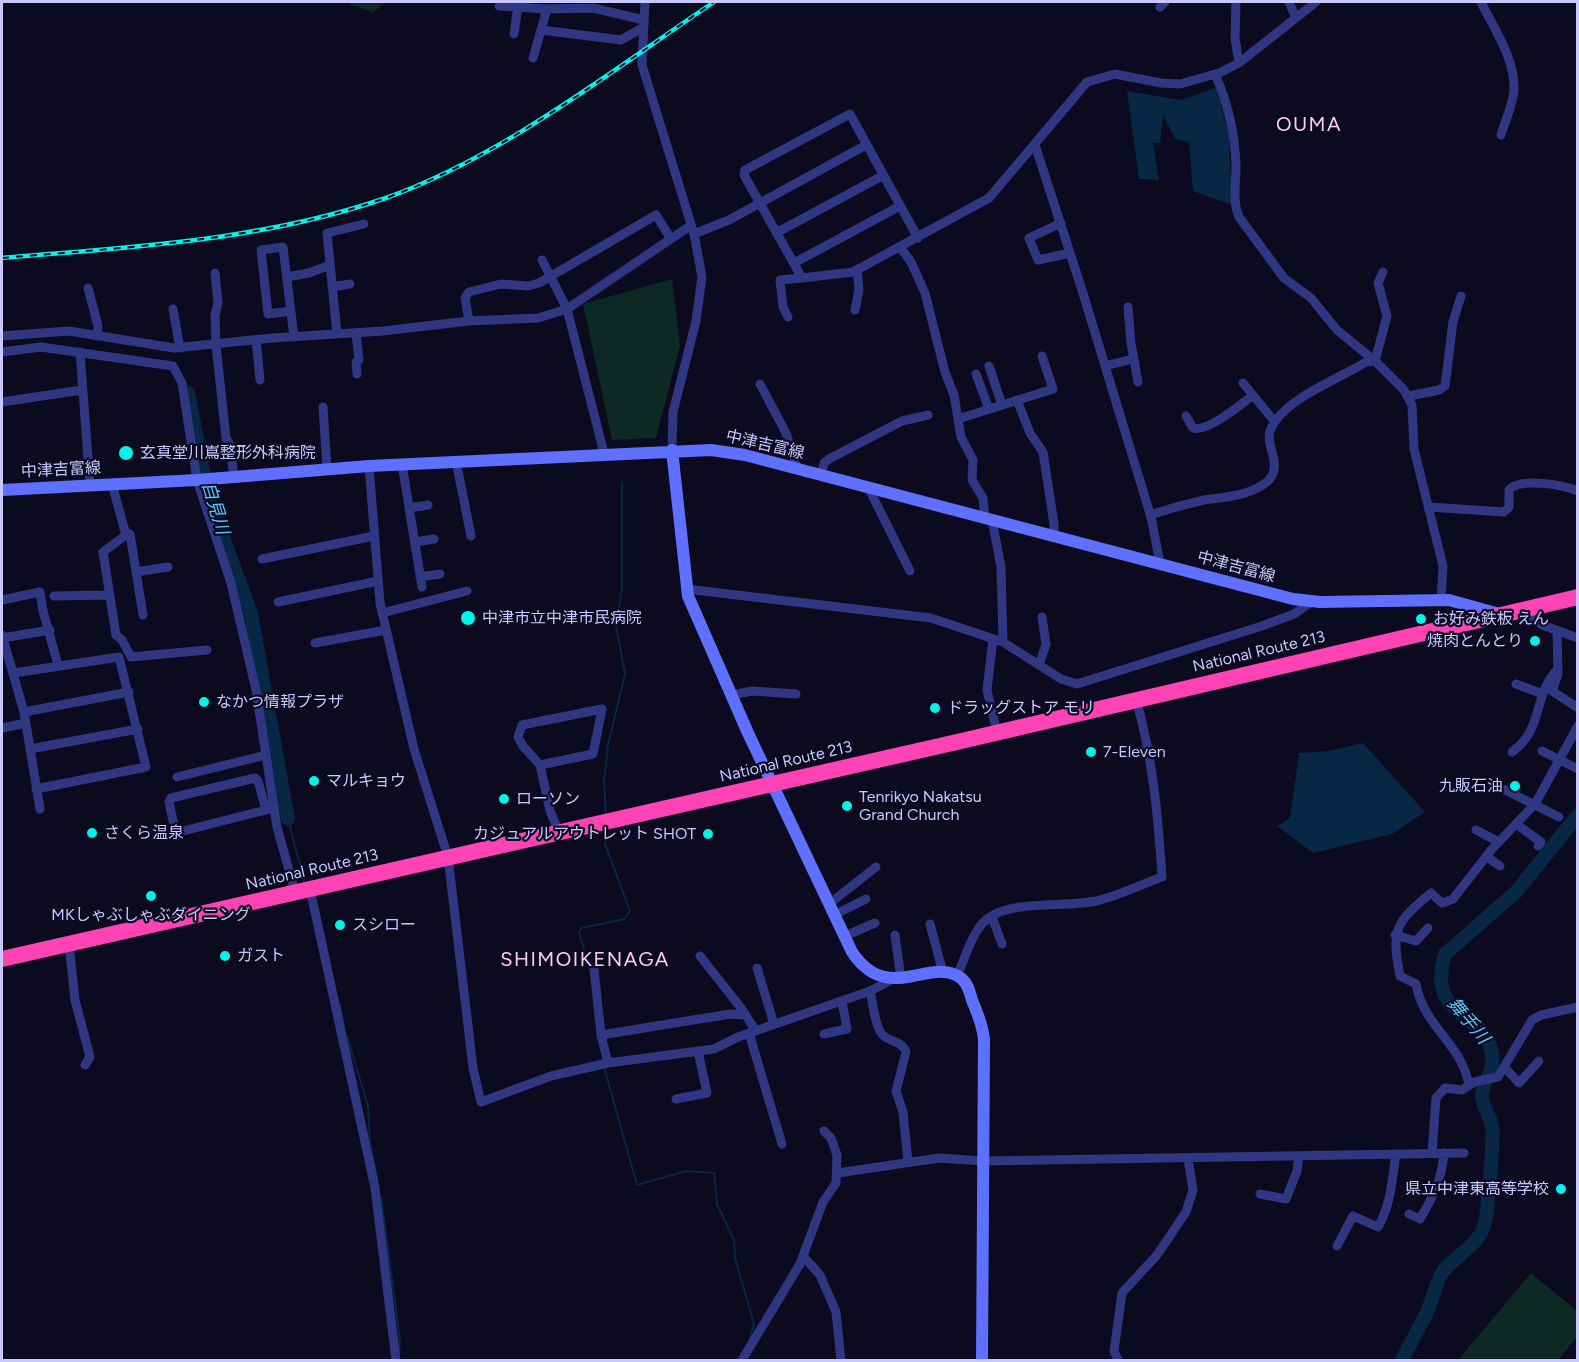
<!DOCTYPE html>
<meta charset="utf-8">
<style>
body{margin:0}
#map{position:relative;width:1579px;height:1362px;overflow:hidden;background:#0b0a1f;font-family:Figtree,sans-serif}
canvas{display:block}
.frame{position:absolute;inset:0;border:3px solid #c8c8ff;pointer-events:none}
</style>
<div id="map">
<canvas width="1579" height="1362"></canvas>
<div class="frame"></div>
</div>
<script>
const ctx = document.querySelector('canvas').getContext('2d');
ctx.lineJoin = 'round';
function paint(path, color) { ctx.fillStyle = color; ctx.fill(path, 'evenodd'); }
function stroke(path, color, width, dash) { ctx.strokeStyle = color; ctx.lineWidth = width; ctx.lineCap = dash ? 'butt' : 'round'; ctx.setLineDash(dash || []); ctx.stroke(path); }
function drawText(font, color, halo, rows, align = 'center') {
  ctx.font = font + ' Figtree,"Noto Sans JP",sans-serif'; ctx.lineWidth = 4.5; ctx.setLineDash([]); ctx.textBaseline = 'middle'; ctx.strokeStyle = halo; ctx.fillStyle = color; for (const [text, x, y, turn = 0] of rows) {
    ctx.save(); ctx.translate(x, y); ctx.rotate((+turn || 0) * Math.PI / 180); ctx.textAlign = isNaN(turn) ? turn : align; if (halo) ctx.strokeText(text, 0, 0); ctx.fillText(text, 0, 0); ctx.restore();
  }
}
paint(new Path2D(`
 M351 2H387L373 12 349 4Z
 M672 279 680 346 656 438 612 440 583 304Z
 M1531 1273 1577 1311V1337L1558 1360H1458Z`), '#0d2924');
paint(new Path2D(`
 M1217 87 1229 137 1232 205 1193 191 1189 142 1175 139 1163 115 1160 143H1153L1159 180 1139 179 1127 91 1181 100Z
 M1363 743 1425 812 1392 834 1313 853 1277 826 1290 818 1299 753 1330 751Z`), '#072745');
stroke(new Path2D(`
 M606 816 604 781 608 745 625 674 616 626 622 589V482
 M288 819 304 881
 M590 970 579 932 582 928 624 919 630 911 605 844 606 828
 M340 1005 344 1025
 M347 1036 368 1106 370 1142 378 1182
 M604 1067 637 1185 686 1171 714 1173 717 1204 734 1240 735 1258 754 1324 749 1341
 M381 1197 400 1340 399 1352`), '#072745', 2);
stroke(new Path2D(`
 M188 393 208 496 251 614 288 819
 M1402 1360C1410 1344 1419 1328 1427 1312 1433 1299 1435 1285 1442 1273 1454 1256 1478 1246 1484 1226 1488 1216 1494 1137 1492 1126 1490 1116 1482 1106 1482 1096 1482 1077 1497 1074 1491 1049 1481 1010 1426 1017 1445 954L1516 892 1578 815`), '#072745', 14);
stroke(new Path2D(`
 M645 2 642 65 694 234 702 277 696 321 673 412 672 450
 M1236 2 1235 38 1239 63
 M1289 2 1296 18
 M1481 2C1494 29 1515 58 1514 90 1513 105 1505 121 1501 135
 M499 6 547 9
 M1160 7 1165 2
 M541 30 621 40 644 27
 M514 34 518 6
 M533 58 547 9 593 8 644 20
 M1215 74C1228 103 1235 134 1236 166 1236 184 1232 200 1239 217L1284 278 1311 298 1337 330 1375 361 1387 316 1378 283 1383 272
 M1035 145 1082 290 1151 517 1160 563
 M1061 223 1029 238 1038 260 1070 253
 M776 233 882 176
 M694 234 729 220 866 145
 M918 238 850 114 745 170 744 175 802 278 853 272 989 198 1087 82 1115 74 1161 83 1180 84 1219 73 1239 63 1316 2
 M900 247 911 262 925 293 945 372 954 395 961 437 973 460 972 480 983 498 985 518
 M542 260 567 309 690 226
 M794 263 900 206
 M215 273 218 303 215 315 216 345 226 438 230 445 234 477
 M287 277 309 273 330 265
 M332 287 350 284
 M88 288 98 326 97 336
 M1128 307 1131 343 1138 382
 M173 309 180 348
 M855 310 859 290 857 270
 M291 311 268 314 261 250 283 247 294 337
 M788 317 783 307 780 280 802 278
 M469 321 465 298 469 292 501 284 528 286 539 283 656 215 671 239
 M356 333 359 360 356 362 357 374
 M337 334 327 233 364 224
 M2 336 69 331 174 348 272 338 383 331 469 321 538 318 567 309 604 453
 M256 340 260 380
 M2 352 41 347 173 366 182 383 197 480 231 583 256 690 277 827 295 892
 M80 352 90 485
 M989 366 1002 405
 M1105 366 1133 359
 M976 374 989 409
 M1243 383 1275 422
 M760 384 786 433 797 469
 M1409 396 1439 390 1445 386 1453 322 1461 296
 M1017 400 1030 433 1043 452 1054 524V536
 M2 402 82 390
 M323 407 327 469
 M1186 416 1193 428C1207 433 1240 405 1252 396
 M958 419 1053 389 1042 356
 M456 461 471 536
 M402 464 422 587
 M369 466 380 603 414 749 448 857 473 1068 481 1102 551 1076 608 1063 714 1049 738 1037 870 991 893 979
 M821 475 824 463 829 459 902 421 928 415
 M112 484 126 535 103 552 116 635 122 640 131 657 207 650
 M868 487 910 571
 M1429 507 1504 512 1509 507V490C1520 477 1563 485 1578 491
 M409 508 428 505
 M1150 515C1168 509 1186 504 1204 500 1225 497 1252 496 1269 480 1283 465 1265 445 1270 431 1281 400 1339 379 1366 362L1375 361 1404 390 1412 405 1414 449 1443 566 1441 600
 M992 520 1001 567 1003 642
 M126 535 130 534 143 615
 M415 542 434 539
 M262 559 374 536
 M136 572 168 567
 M420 577 440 574
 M686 589 931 618 1003 642 1061 679 1077 684 1262 626 1294 614 1311 602
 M54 596 110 595
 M2 600 40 592 43 611 58 665
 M278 602 378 581
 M1520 611 1542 625 1578 638
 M382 613 467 591
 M1557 631 1558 674 1552 691 1578 708
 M2 635 24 712 40 809
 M2 638 50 630
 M993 639 987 690 997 732
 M315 643 386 630
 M1039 665 1046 644 1042 617
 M14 673 119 657 146 767 36 789
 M1516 684 1543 694
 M731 695 752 691 796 694
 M24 712 129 692
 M2 728 26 723
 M30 749 138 729
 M1542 751 1578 769
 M1512 752C1545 728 1532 695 1558 669
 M540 765 593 754 602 709 522 725 518 737 523 746 540 765 550 811 559 832
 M177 777 266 755
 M1503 789 1559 817
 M266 810 258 781 255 778 171 798 169 802 175 830 179 832 266 810 273 808
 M1516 824 1541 842 1538 846
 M1476 830 1499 842
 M1487 857 1500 866
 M310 889 375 1188 396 1360
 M829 904 876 867
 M834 915 866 899
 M992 917 1002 944
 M930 924 943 973
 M895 935 901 979
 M1395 935 1416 941 1428 928
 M845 936 875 923
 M69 944 75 1000 90 1057 85 1065
 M700 956 741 1008 756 1031
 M757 968 774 1024
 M594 969 601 1035
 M957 976C965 959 972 931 987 919 1013 899 1065 908 1096 901 1118 896 1140 885 1162 877 1158 816 1153 758 1136 699
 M870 991C873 1003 874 1022 881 1033 888 1043 901 1039 906 1052L896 1091 903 1112 908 1162
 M749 1033 782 1144
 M824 1034 847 1029 842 1001
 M608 1063 601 1035 730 1014 745 1015
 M1505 1068 1519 1083 1539 1061
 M1469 1085C1461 1042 1424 1028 1416 984L1400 976C1391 929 1395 923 1431 893L1442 903 1453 899 1492 849 1535 804 1578 726
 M676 1099 707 1093 698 1051
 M1432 1153 1436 1098 1445 1088 1462 1090 1474 1082 1498 1077 1532 1020 1541 1015 1578 1007
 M838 1173 939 1158 984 1161 1464 1153
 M1260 1194 1286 1199 1297 1171 1299 1156
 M1409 1214 1420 1219C1433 1197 1442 1179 1444 1153
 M1337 1246 1353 1216 1378 1227C1391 1205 1392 1179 1396 1154
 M803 1256 820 1275 836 1312 841 1360
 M742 1360 800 1264 823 1202 836 1183 837 1155 831 1138 824 1131
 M1118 1360 1114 1351 1122 1293 1157 1255 1186 1212 1193 1190 1188 1159`), '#303782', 9);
stroke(new Path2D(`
 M672 450 688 596 748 733 852 952C889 1007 931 954 962 979 968 984 970 993 972 1000 977 1013 983 1025 984 1040L982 1360
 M2 490 197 480 369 466 711 450 745 455 1293 599 1320 602 1449 600 1503 615`), '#5f6fff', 12);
stroke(new Path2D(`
 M2 959 957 742 1578 597`), '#ff43b5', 16);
const rail = new Path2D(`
 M2 258C130 247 260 241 383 199 501 158 611 71 714 2`);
stroke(rail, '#00f3ec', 4.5);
stroke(rail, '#0b0a1f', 2, [7]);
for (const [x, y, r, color] of [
 [126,453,8,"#00f3ec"],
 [468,618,8,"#00f3ec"],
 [1421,619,6,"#00f3ec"],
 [1535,641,6,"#00f3ec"],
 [204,702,6,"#00f3ec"],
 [935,708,6,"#00f3ec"],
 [1091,752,6,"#00f3ec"],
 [314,781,6,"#00f3ec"],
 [1515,786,6,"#00f3ec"],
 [504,799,6,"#00f3ec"],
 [847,806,6,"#00f3ec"],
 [92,833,6,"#00f3ec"],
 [708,834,6,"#00f3ec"],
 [151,896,6,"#00f3ec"],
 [340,925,6,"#00f3ec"],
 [225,956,6,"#00f3ec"],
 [1561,1189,6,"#00f3ec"]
]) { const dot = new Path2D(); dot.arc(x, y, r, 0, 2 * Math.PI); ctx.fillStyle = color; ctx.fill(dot); stroke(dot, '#0b0a1f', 2); }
drawText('16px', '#c8c8ff', '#0b0a1f', [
 ["中津吉富線",765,445,13],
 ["中津吉富線",61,470,-3],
 ["中津吉富線",1236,567,15],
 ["National Route 213",1259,652,-13],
 ["National Route 213",786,762,-13],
 ["National Route 213",312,870,-13]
]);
drawText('16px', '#c8c8ff', '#0b0a1f', [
 ["玄真堂川嶌整形外科病院",140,453],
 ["中津市立中津市民病院",482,618],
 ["お好み鉄板 えん",1433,619],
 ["焼肉とんとり",1523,641,"right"],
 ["なかつ情報プラザ",216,702],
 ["ドラッグストア モリ",947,708],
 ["7-Eleven",1103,752],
 ["マルキョウ",326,781],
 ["九販石油",1503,786,"right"],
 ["Tenrikyo Nakatsu",859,797],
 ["Grand Church",859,815],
 ["ローソン",516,799],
 ["さくら温泉",104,833],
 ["カジュアルアウトレット SHOT",696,834,"right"],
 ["MKしゃぶしゃぶダイニング",151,915,"center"],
 ["スシロー",352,925],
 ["ガスト",237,956],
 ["県立中津東高等学校",1549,1189,"right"]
], 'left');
drawText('italic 18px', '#56c6ff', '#0b0a1f', [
 ["自見川",215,508,73],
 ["舞手川",1468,1021,50]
]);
ctx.letterSpacing = '1.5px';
drawText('20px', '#ffcaf2', '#0b0a1f', [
 ["OUMA",1309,125],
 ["SHIMOIKENAGA",585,960]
]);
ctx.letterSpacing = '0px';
</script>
